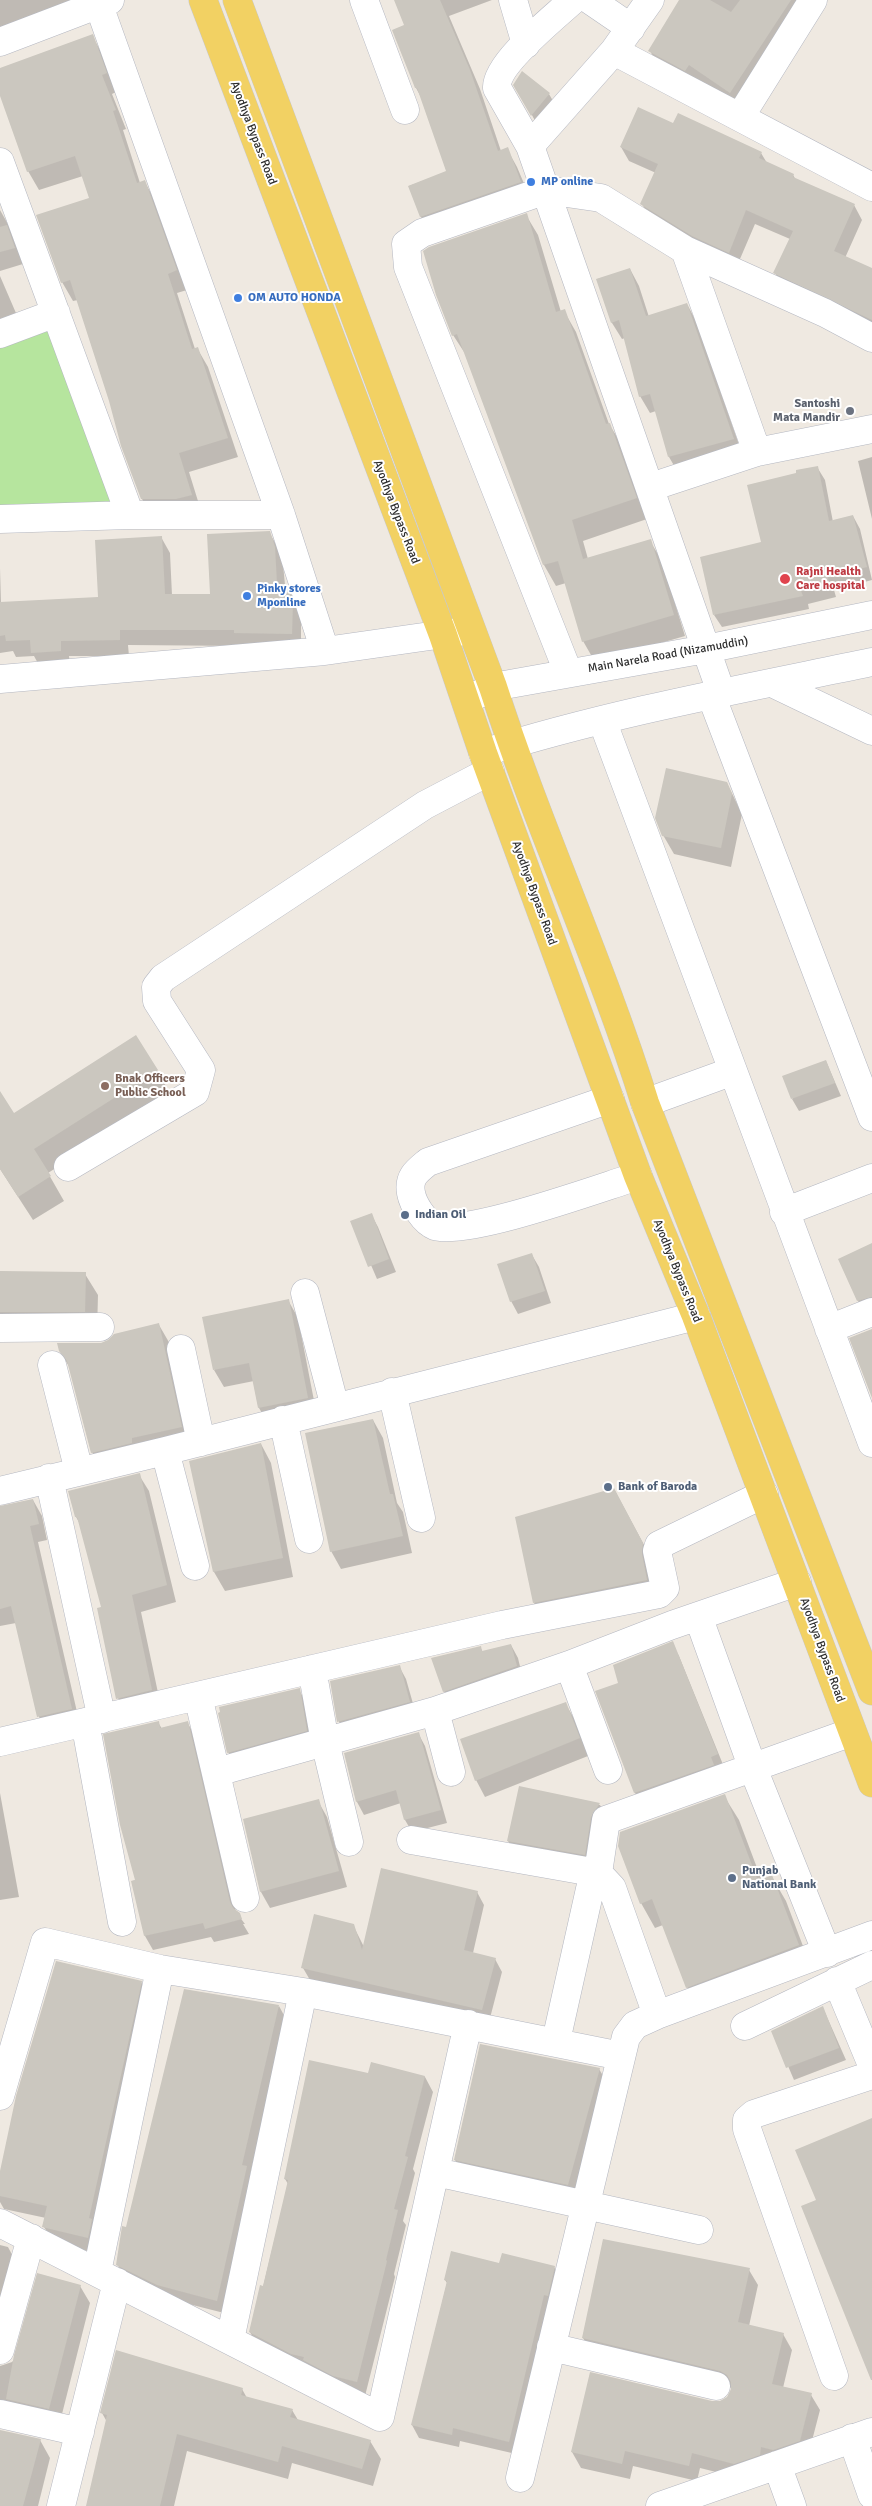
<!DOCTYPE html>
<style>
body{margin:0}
canvas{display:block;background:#efe9e1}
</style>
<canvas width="872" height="2506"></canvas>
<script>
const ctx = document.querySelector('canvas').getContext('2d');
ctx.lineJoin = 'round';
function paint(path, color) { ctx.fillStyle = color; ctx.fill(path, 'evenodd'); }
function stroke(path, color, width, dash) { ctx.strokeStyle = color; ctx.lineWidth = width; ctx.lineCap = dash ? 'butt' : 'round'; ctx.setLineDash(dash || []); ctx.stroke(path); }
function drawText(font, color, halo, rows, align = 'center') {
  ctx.font = font + ' Signika,sans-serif'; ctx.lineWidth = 4; ctx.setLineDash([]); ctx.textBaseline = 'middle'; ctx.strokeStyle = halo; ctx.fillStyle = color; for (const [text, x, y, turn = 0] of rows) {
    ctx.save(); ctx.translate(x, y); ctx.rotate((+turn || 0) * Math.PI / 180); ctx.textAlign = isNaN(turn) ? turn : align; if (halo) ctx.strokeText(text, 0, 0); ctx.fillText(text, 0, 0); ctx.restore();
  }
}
paint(new Path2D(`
 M54 318 127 513 0 519V337Z`), '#b6e59e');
paint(new Path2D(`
 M0 0H86L0 40Z
 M396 0H492L449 16 480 89 501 151 507 149 517 167 531 200 431 235 421 217 409 186 447 172 422 99 416 88 405 26Z
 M682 0H814L741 111 661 70 650 51Z
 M92 36 103 55 116 92 112 94 126 129 123 130 140 183 144 181 155 200 187 290 177 293 195 349 197 348 208 367 238 457 189 472 202 514 153 518 142 499 78 300 73 301 62 282 91 199 83 176 39 190 28 171 0 93V69Z
 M515 84 549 94 556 106 539 128Z
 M674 124 761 153 767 163 793 175 796 180 854 205 862 220 845 258 872 270V329L783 287 775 273 790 239 755 224 737 266 650 218 642 204 656 173 629 161 621 147Z
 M0 210 9 226 23 264 0 271Z
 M526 215 538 235 561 312 564 311 576 332 609 424 622 445 647 519 583 541 588 559 650 541 662 561 685 636 595 662 583 641 566 583 556 586 544 565 466 355 453 335Z
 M630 269 639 286 649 317 687 304 696 321 743 456 679 474 669 457 656 411 650 413 640 396 625 338 622 339 612 323 598 279Z
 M0 276 19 320 0 328Z
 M872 457V519L858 461Z
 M817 467 825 480 833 522 853 516 860 529 872 580 834 590 836 597 808 604 809 609 722 627 714 615 762 543Z
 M269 532 278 548 283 564 285 585 295 601 301 618V649L243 646 128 645 129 656H69L70 666 41 669 34 656 16 657 13 651 0 653V568L1 603 100 598 161 537 170 553 172 595H211Z
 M727 783 742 814 731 867 674 854 663 835Z
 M826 1061 841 1096 799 1111 792 1099Z
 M157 1070 171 1095 48 1173 64 1201 33 1220 0 1169V1112L13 1115Z
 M371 1214 378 1227 396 1272 377 1279 352 1221Z
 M872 1245V1312L866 1314 858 1301Z
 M532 1255 539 1267 551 1303 518 1314 511 1301Z
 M0 1272 85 1274 98 1295 97 1333 0 1339Z
 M288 1300 298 1318 317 1416 269 1425 259 1408 254 1381 224 1387 214 1370Z
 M159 1325 170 1344 192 1446 103 1471 92 1452 71 1370 60 1351 101 1344Z
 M373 1420 383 1438 397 1503 403 1512 412 1553 341 1569 331 1551Z
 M261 1444 271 1463 293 1577 225 1591 214 1572 190 1462Z
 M139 1475 149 1491 176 1602 141 1612 161 1707 127 1715 118 1698 102 1608 80 1524 76 1517Z
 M614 1489 657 1569 655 1580 548 1627 534 1603Z
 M33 1500 42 1516 47 1540 38 1542 80 1725 48 1732 39 1717 16 1623 0 1626V1507Z
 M672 1643 679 1656 724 1767 643 1806 635 1793 597 1692 620 1684Z
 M511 1645 518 1658 523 1679 451 1704 444 1691 480 1647 483 1652Z
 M399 1666 406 1679 416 1714 346 1734 339 1722 331 1682Z
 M299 1690 306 1702 314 1743 236 1765 228 1752Z
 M565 1703 575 1720 588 1756 485 1797 476 1780Z
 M158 1722 162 1729 187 1722 195 1736 236 1912 245 1924H243L249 1934 214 1942 211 1937 153 1950 145 1936 132 1881 137 1880Z
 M418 1733 425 1746 447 1823 412 1832 405 1820 401 1803 364 1815 357 1802 345 1754Z
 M520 1787 600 1805 610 1823 595 1873 519 1860 508 1841Z
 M0 1793 19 1897 0 1900Z
 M724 1796 739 1820 762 1881 772 1877 786 1901 812 1970 701 2012 687 1987 663 1925 655 1928 641 1903Z
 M318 1801 327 1817 347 1887 270 1908 261 1892 244 1820Z
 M477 1892 484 1905 473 1953 495 1959 502 1972 489 2022 310 1980 303 1968 353 1925 364 1947Z
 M141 1982 149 1997 96 2253 54 2243 44 2227 46 2218 4 2209 0 2202V2176Z
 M279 2006 286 2019 250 2175 253 2180 224 2313 165 2298 125 2277 117 2264 126 2228Z
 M823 2008 846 2060 794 2080 773 2031Z
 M599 2069 608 2084 576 2200 464 2175 455 2160Z
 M369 2075 425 2077 433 2092 413 2169 415 2173 403 2221 406 2225 394 2274 395 2277 365 2396 258 2347 250 2332 263 2287 288 2184 285 2179Z
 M0 2245 8 2247 17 2264 0 2343Z
 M500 2265 554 2267 561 2280 516 2454 460 2441 459 2447 419 2438 412 2425 447 2283 445 2280Z
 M749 2270 758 2285 749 2326 783 2334 792 2350 783 2388 811 2395 820 2410 808 2456 744 2479 700 2468 697 2481 633 2466 630 2479 581 2468 572 2452 712 2402H720L728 2398 732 2388 592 2354 583 2338Z
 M80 2286 90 2303 59 2426 0 2409V2366L12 2362Z
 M242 2389 247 2398 292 2410 298 2420 370 2441 381 2459 373 2486 292 2463 288 2479 187 2451 174 2506H87L107 2422 102 2413Z
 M0 2431 40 2440 50 2458 38 2506H0Z`), '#0003');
paint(new Path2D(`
 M394 0H440L470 70 498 151 508 147 521 182 420 217 408 186 446 171 417 88H415L392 30 404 25Z
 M679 0H710L731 12 740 0H791L730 93 689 65 685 71 648 51Z
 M93 34 107 73 102 75 116 110 113 111 137 183 145 180 177 270 168 274 192 349 198 347 228 438 179 453 192 495 176 499H141L121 446 109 401 70 280 61 283 36 215 89 198 75 156 27 172 0 96V68Z
 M522 71 550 93 531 116 513 85Z
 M638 107 673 123 678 113 762 152 759 158 794 174 793 177 855 204 834 251 872 268V320L773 273 793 231 746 210 729 253 692 236 640 204 658 164 620 147Z
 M527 213 556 312 565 309 606 424 610 423 637 498 572 520 583 559 651 539 674 615 582 642 558 561 543 565 457 334 452 336 436 295 423 251 429 247Z
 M7 225 15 248 0 252V227Z
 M630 268 646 316 687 303 734 439 668 457 650 394 639 397 619 320 611 323 596 279Z
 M818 466 829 521 853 515 867 567 828 577 829 584 801 591 803 596 713 615 700 557 761 542 747 485 796 473V470Z
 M270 531 275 547 277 584H287L293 601 292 634 234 633V630H120V640L61 641V651L31 653 30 640 6 641 5 635 0 636V602L98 597 95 540 162 536 165 594H210L207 534Z
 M666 768 727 782 732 794 721 848 662 836 655 818Z
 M136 1035 158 1070 34 1149 51 1176 18 1197 0 1169V1091L14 1113Z
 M826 1060 835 1083 791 1099 782 1076Z
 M372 1213 389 1259 368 1267 350 1221Z
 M872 1243V1297L857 1301 838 1259Z
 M532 1253 545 1291 510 1302 497 1264Z
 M0 1271 86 1272 85 1312H0Z
 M289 1299 308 1398 258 1408 249 1363 213 1370 202 1317Z
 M159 1323 182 1427 132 1438V1443L91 1453 67 1361 59 1351 57 1343H101L108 1340 114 1334Z
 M872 1329V1398L849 1338Z
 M373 1419 390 1494H393L403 1536 330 1552 305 1433Z
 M261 1443 283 1558 213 1572 189 1461Z
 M140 1473 167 1585 132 1595 152 1690 116 1699 97 1608 101 1607 77 1517H75L68 1491Z
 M614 1488 643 1543 642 1554 647 1580 533 1603 515 1517Z
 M33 1499 39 1524 30 1526 72 1709 37 1717 11 1606 0 1609V1506Z
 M673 1641 718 1754 711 1757 714 1765 634 1793 595 1691 618 1683 613 1665Z
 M511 1644 517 1666 443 1692 431 1658 481 1646 482 1651Z
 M400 1665 410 1702 337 1722 330 1681Z
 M300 1688 307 1731 227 1753 218 1713 220 1712 219 1707Z
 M566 1702 580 1738 475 1781 460 1739Z
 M159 1721 160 1728 188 1721 230 1902 233 1908 240 1913 242 1919 205 1929 203 1923 144 1936 131 1881 135 1880 120 1825 103 1734Z
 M419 1732 441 1810 404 1820 396 1790 356 1802 344 1753Z
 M519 1786 600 1803 591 1817 585 1855 507 1841Z
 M725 1794 758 1881 772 1875 799 1945 686 1988 652 1899 640 1904 618 1846 620 1832Z
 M319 1799 339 1871 260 1892 243 1819Z
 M381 1868 478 1891 464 1950 496 1958 482 2010 301 1968 314 1914 354 1924 362 1950Z
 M56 1961 142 1981 89 2218 92 2219 88 2238 42 2227 47 2206 0 2196V2171L16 2096Z
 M184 1989 279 2005 242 2165 247 2166 217 2301 157 2285 116 2265 122 2226 126 2227Z
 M823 2006 839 2048 786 2068 771 2031Z
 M480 2044 600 2068 568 2185 454 2160Z
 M309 2060 368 2073 371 2062 425 2076 405 2156 408 2157 394 2209 398 2210 386 2260 387 2261 357 2382 333 2376 303 2360 304 2357 291 2354 249 2332 260 2285 263 2286 288 2180 284 2179Z
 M872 2118V2380H871L801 2206 816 2200 795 2150Z
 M603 2239 750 2268 738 2322 784 2333 772 2384 812 2393 800 2441 773 2450 761 2447 760 2455 734 2464 692 2453 689 2466 625 2451 622 2464 571 2452 590 2372 712 2401H720L727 2397 731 2389V2382L727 2375 720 2371 582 2338Z
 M451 2251 499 2263 502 2253 555 2266 548 2296 544 2295 509 2442 453 2428 452 2435 411 2425 447 2281 444 2280Z
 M37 2273 81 2285 49 2409 6 2399 14 2355Z
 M116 2350 243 2388 241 2395 293 2409 290 2417 371 2440 362 2469 282 2446 278 2462 177 2434 160 2506H86L107 2415 100 2413Z
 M0 2430 41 2439 23 2506H0Z`), '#cbc7bf');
const minor = new Path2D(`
 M97 0 281 515 325 651
 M364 0 405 110
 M513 0 526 44
 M573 0C555 17 495 64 497 88L530 146 721 692
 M590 0 631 28
 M0 42 110 0
 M614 51 872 187
 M740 117 813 0
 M530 146 614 51 650 0
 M0 162 130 515
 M685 250 757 452
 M0 334 56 313
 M651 487 757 452 872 429
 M0 519 130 515H281
 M568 672 408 267 406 244 422 233 546 190 601 198 685 250 825 313 872 338
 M0 679 325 651 465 631
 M772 683 872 731
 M711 695 872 1117
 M467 700 493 687 706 649 872 615
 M602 720 872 1443
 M483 753C610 713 742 689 872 662
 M610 1099 428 1162C417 1171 408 1177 411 1193 413 1204 424 1222 435 1226 468 1236 599 1188 638 1176
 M645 1103 733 1071
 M68 1167 195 1092 201 1070 157 1001 156 987 163 978 425 805 490 771
 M784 1212 872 1178
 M305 1293 335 1407
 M0 1328 100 1327
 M829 1329 872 1312
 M181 1349 201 1442
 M52 1365 79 1471
 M392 1392 421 1518
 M283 1420 309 1539
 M165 1451 195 1566
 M49 1478 102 1719
 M0 1491 165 1451 696 1316
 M698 1616 752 1766 827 1953
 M569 1665 608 1770
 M312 1669 325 1742 349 1842
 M198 1696 245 1898
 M435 1711 451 1772
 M85 1722 122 1922
 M0 1742 502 1625 659 1594 665 1588 657 1551 659 1545 764 1494
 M217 1772 435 1711 569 1665 672 1625 797 1582
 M411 1840 598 1873 590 1889 556 2041
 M837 1981 872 2065
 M657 2015 612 1888 598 1873 606 1820 852 1732
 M745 2026 872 1965
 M0 2096 45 1942 160 1969 303 1992 621 2056
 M436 2172 699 2230
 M0 2223 380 2417 468 2024
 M97 2272 160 1969
 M230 2340 303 1992
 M551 2347 716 2386
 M0 2350 31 2238
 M834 2376 747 2129V2120L754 2114 872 2075
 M0 2414 80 2432
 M852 2438 872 2495
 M777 2465 792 2506
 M520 2478 626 2037 635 2025 657 2015 872 1935
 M61 2506 117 2282
 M660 2506 872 2432`);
const major = new Path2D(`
 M203 0 443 635 483 753 638 1176 696 1316 872 1783
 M237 0 493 687C538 827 601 962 645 1103L872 1691`);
stroke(minor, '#b4b7c1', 29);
stroke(major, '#c9c9c9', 29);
stroke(minor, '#fff', 28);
stroke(major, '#f2d163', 28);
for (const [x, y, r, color] of [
 [531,182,5,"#3f7fe0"],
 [238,298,5,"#3f7fe0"],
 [850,411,5,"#6b7280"],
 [785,579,6,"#e0444e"],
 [247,596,5,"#3f7fe0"],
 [105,1086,5,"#8d6e63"],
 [405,1215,5,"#5c6f8a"],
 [608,1487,5,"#5c6f8a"],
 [732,1878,5,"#5c6f8a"]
]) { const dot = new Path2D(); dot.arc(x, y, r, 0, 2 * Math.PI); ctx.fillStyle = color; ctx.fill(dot); stroke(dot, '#fff', 2); }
drawText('12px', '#2e2e2e', '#fff', [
 ["Ayodhya Bypass Road",253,133,69],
 ["Ayodhya Bypass Road",396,512,69],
 ["Main Narela Road (Nizamuddin)",668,655,-10],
 ["Ayodhya Bypass Road",534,893,70],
 ["Ayodhya Bypass Road",677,1271,68],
 ["Ayodhya Bypass Road",822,1650,70]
]);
drawText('bold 12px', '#366cbe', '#fff', [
 ["MP online",541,182],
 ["OM AUTO HONDA",248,298],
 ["Pinky stores",257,589],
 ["Mponline",257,603]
], 'left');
drawText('bold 12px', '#5b616d', '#fff', [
 ["Santoshi",840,404],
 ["Mata Mandir",840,418]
], 'right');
drawText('bold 12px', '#be3a42', '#fff', [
 ["Rajni Health",796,572],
 ["Care hospital",796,586]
], 'left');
drawText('bold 12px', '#785e54', '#fff', [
 ["Bnak Officers",115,1079],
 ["Public School",115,1093]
], 'left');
drawText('bold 12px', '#4e5e75', '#fff', [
 ["Indian Oil",415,1215],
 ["Bank of Baroda",618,1487],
 ["Punjab",742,1871],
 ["National Bank",742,1885]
], 'left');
</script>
